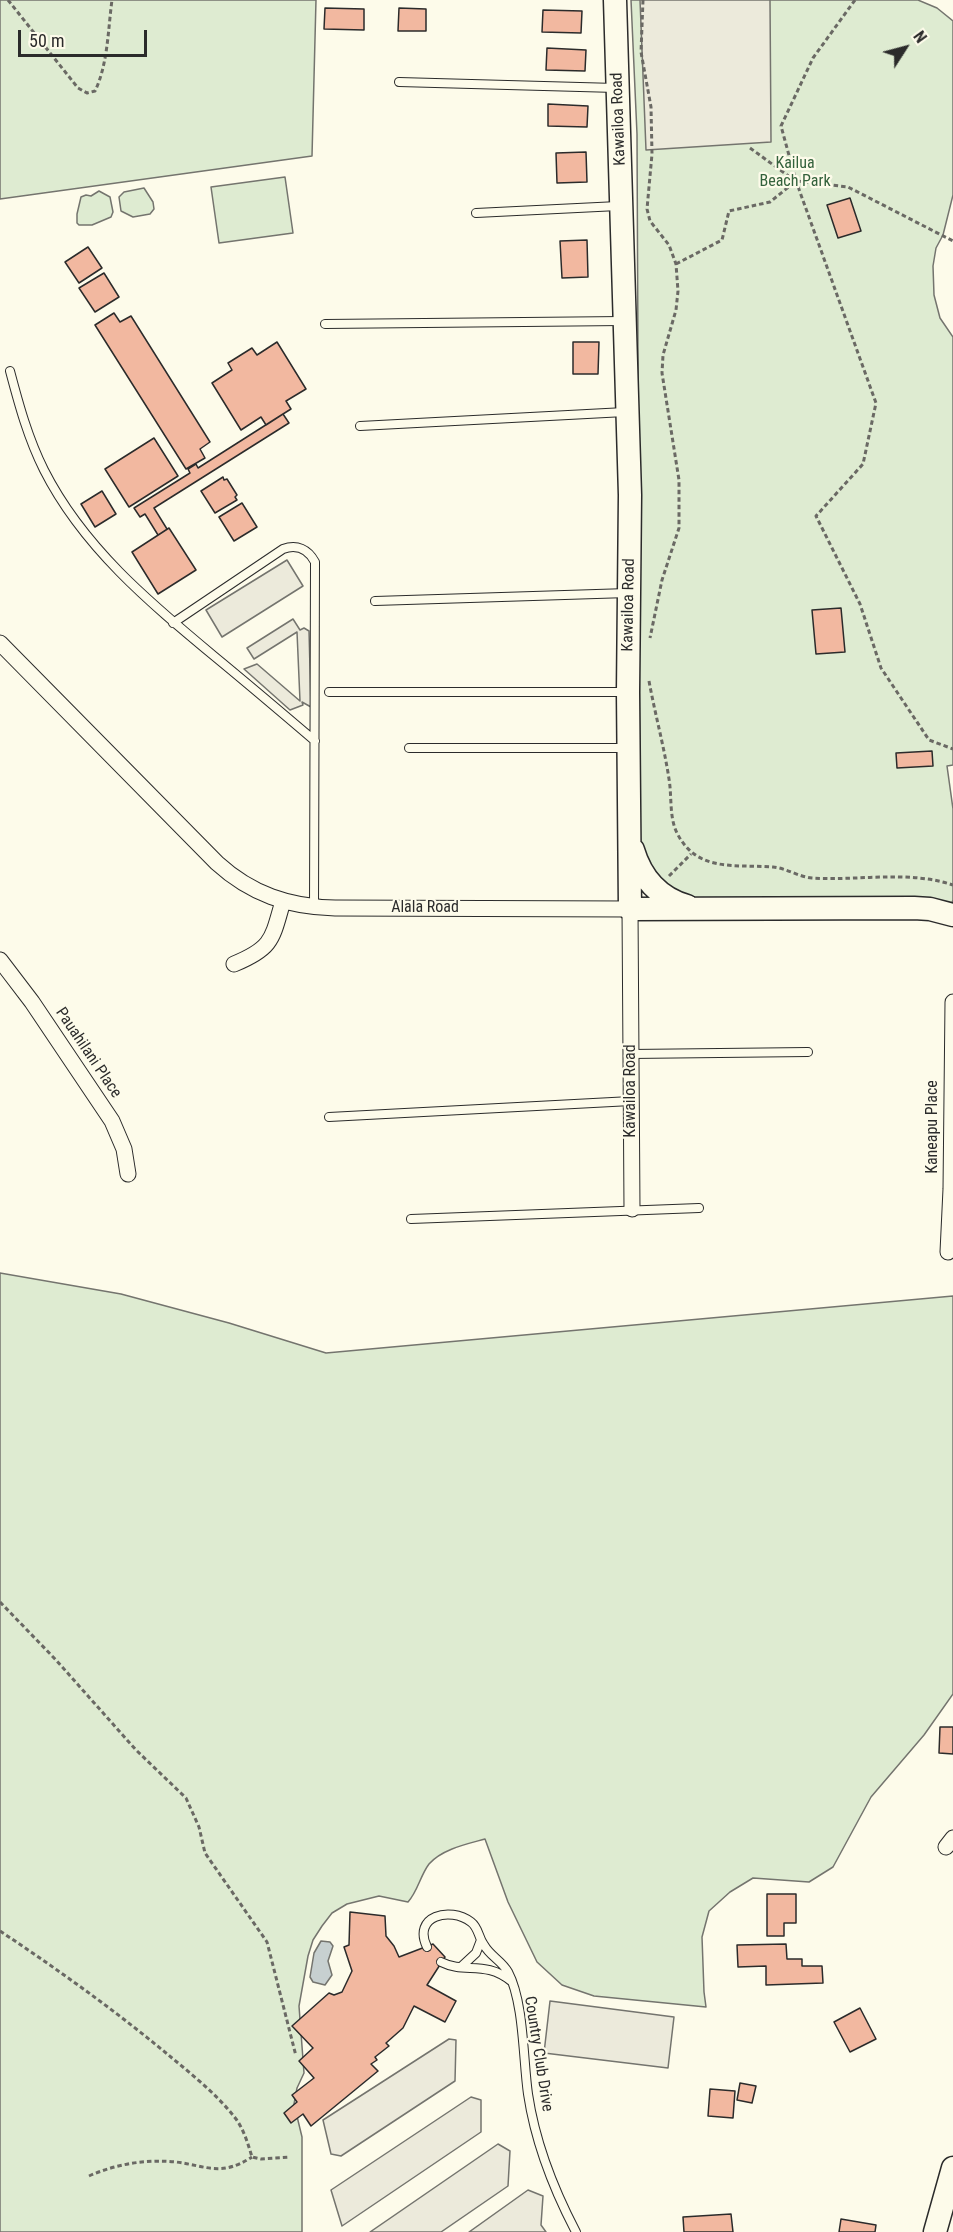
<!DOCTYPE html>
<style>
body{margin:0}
#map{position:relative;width:953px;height:2232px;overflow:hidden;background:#fdfbea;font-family:"Roboto Condensed",sans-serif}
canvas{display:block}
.north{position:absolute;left:875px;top:18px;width:60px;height:60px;-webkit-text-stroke:4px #fdfbea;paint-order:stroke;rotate:54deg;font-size:16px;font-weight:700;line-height:24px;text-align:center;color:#2b2b2b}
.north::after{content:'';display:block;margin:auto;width:21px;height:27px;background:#2b2b2b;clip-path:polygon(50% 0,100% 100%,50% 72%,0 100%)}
.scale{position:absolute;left:18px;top:30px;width:129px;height:27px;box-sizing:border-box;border:3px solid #2b2b2b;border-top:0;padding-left:8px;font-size:18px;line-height:21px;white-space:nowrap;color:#2b2b2b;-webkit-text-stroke:4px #fdfbea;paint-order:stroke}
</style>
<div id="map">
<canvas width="953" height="2232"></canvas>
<div class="north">N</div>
<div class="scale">50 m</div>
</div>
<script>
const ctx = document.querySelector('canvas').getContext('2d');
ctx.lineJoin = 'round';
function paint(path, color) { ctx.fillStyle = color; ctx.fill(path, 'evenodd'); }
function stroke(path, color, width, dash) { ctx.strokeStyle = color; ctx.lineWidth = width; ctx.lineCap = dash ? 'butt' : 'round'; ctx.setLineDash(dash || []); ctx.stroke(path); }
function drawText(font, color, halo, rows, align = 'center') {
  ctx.font = font + ' "Roboto Condensed",sans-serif'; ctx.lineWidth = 4.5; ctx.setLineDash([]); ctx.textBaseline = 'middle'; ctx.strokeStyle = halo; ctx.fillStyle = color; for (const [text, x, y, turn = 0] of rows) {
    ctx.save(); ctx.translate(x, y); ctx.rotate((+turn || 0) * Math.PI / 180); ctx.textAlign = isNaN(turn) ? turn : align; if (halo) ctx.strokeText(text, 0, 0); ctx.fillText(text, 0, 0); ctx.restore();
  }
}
const green = new Path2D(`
 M0 0H316L312 156 0 199Z
 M631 0H918L937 8 953 21V195L943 235 936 248 933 266 934 295 940 318 953 337V765L947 766 953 809V900L951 905 714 901C706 900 698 899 690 897 666 889 644 865 640 840 639 832 640 824 640 816L637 134Z
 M285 177 293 233 219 243 211 187Z
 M144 188 153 202 154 209 150 214 133 217 121 211 119 197 124 192Z
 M99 191 110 197 113 212 111 217 92 225H79L77 223V214L81 197 86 195 91 196Z
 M0 1273 121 1294 229 1323 326 1353 953 1296V1694L924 1735 871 1797 833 1867 809 1882 753 1878 730 1892 709 1911 702 1937 704 1992 706 2007 594 1996 562 1985 537 1962 508 1902 485 1839C467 1844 442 1849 429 1864 420 1876 418 1891 408 1902L379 1896 347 1904 332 1913 322 1926 313 1940 308 1956 299 2006 304 2073 297 2088 294 2104 302 2137V2232H0Z`);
paint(green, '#deebd1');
stroke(green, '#74746e', 1.5);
const parking = new Path2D(`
 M640 0H770L771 142 646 150Z
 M287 560 303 586 222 637 206 610Z
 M293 619 300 630 304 628 309 631 311 707 302 702 303 705 290 710 244 669 257 664 300 701 297 632 254 659 247 648Z
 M550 2001 674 2017 668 2068 544 2053Z
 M449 2039 456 2040 455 2081 341 2156 331 2154 323 2120Z
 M471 2097 481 2100V2132L342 2226 331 2190Z
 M498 2144 510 2151 508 2186 441 2232H370Z
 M528 2190 543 2196 541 2225 546 2232H469Z`);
paint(parking, '#eceadb');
stroke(parking, '#74746e', 1.5);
const water = new Path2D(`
 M321 1941 330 1942 333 1946 328 1961 332 1975 325 1985 313 1982 310 1977 314 1953Z`);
paint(water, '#c7d0d0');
stroke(water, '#74746e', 1.5);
const building = new Path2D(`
 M325 8 364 9V30L324 29Z
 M399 8 426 9V31H398Z
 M543 10 582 11 581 33 542 32Z
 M547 48 586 50 585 71 546 70Z
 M548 104 588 106 587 127 548 126Z
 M586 152 587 182 557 183 556 153Z
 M850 198 861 231 838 238 827 205Z
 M587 240 588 277 562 278 560 241Z
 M88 247 102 268 79 283 65 262Z
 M104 273 119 297 95 312 79 288Z
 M114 313 120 322 131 316 210 442 200 449 205 458 186 469 95 325Z
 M277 342 306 389 286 401 291 409 283 414 266 425 261 417 241 430 212 383 232 370 228 363 252 348 257 355Z
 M573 342H599L598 374H573Z
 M283 414 289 423 154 508 167 529 158 535 145 514 140 517 134 508 190 473 188 469 196 464 198 468Z
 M154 438 178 476 129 507 105 469Z
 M223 477 224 480 227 479 237 495 235 497 237 500 215 513 201 491Z
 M102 491 116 514 95 527 81 504Z
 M242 503 257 527 234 541 219 517Z
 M169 528 196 570 158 594 132 552Z
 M841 608 845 652 816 654 812 610Z
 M932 751 933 766 897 768 896 753Z
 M940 1727H953V1754L939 1753Z
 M767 1894H796V1923H784V1936H767Z
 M350 1912 385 1916 386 1936 394 1946 399 1957 433 1944 445 1957 427 1985 456 2001 445 2022 414 2006 403 2028 386 2043 389 2046 375 2057 377 2060 371 2064 378 2071 311 2126 303 2114 291 2123 284 2113 297 2102 292 2095 314 2078 299 2061 313 2048 292 2026 329 1993 334 1995 342 1992 352 1971 344 1947 349 1945Z
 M786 1944 787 1959H802V1966H822L823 1983 766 1985V1966L738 1967 737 1945Z
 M860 2008 876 2039 850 2052 834 2022Z
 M740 2083 756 2086 752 2103 737 2100Z
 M710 2089 735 2091 733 2118 708 2116Z
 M731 2214 733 2232H684L683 2217Z
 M841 2219 876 2225 875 2232H839Z`);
paint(building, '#f2b8a0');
stroke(building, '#2b2b2b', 1.5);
const lane = new Path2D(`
 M399 82 616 88
 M476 213 618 206
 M325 324 623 321
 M10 371C19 405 28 438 44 470 83 547 149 602 214 656 248 684 281 712 315 741
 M360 426 625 412
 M375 601 628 593
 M173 623 283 549C297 544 308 549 315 562L314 908
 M329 692H627
 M409 748H625
 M631 1054 808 1052
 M329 1117 631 1101
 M411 1219 699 1208
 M427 1947C412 1916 450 1906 471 1922 479 1928 478 1937 484 1945 490 1956 502 1961 508 1972 524 2002 523 2059 528 2094 535 2141 554 2190 576 2232
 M441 1962C465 1974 485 1960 511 1981
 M462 1966 476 1953 481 1940`);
const street = new Path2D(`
 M0 643 217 863C251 894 289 907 335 908L630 909 632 1209
 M0 960 32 1002 112 1121 124 1149 128 1174
 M234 964C273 948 272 939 283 901
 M948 1252 951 1189 953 1002
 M946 1847 953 1838`);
const secondary = new Path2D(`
 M615 0 630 495 628 692 630 909 914 908 930 909 953 915
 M633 850C641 877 659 898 687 906
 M935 2232 953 2168`);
stroke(lane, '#2b2b2b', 10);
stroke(street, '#2b2b2b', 17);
stroke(secondary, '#2b2b2b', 25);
stroke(new Path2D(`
 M8 0 78 88 87 93 95 91C108 64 108 29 112 0
 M643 0 641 52 651 107 652 154 647 209 650 221 669 245 676 264 678 291 676 310 663 355 662 373 679 480V528L662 580 650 638
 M855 0 813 58 781 126 796 181 876 403 863 464 816 516 860 604 881 668 929 740 953 749
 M750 148 794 180
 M676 264 722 240 729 211 770 202 796 181 848 187 953 241
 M649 681C655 714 664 746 669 779 672 796 669 817 677 833 697 873 735 864 773 867 786 868 799 877 812 878 858 881 909 870 953 885
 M669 876 691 854
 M0 1602 56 1660 136 1750 186 1798 199 1827 205 1853 267 1942 296 2056
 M0 1931C57 1969 113 2009 166 2053 190 2073 217 2094 236 2119 244 2130 248 2144 252 2157L261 2159 290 2157
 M89 2176C116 2164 146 2159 176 2162 207 2166 221 2177 252 2157`), '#6a6964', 3, [4.5, 3]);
stroke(lane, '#fdfbea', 8);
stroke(street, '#fdfbea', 15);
stroke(secondary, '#fdfbea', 22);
drawText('16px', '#2b2b2b', '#fdfbea', [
 ["Kawailoa Road",619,119,-92],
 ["Kawailoa Road",629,605,-89],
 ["Alala Road",425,908],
 ["Pauahilani Place",88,1053,56],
 ["Kawailoa Road",631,1091,-90],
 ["Kaneapu Place",933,1127,-90],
 ["Country Club Drive",538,2054,81]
]);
drawText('16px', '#34623c', '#fdfbea', [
 ["Kailua",795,164],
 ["Beach Park",795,182]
]);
</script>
